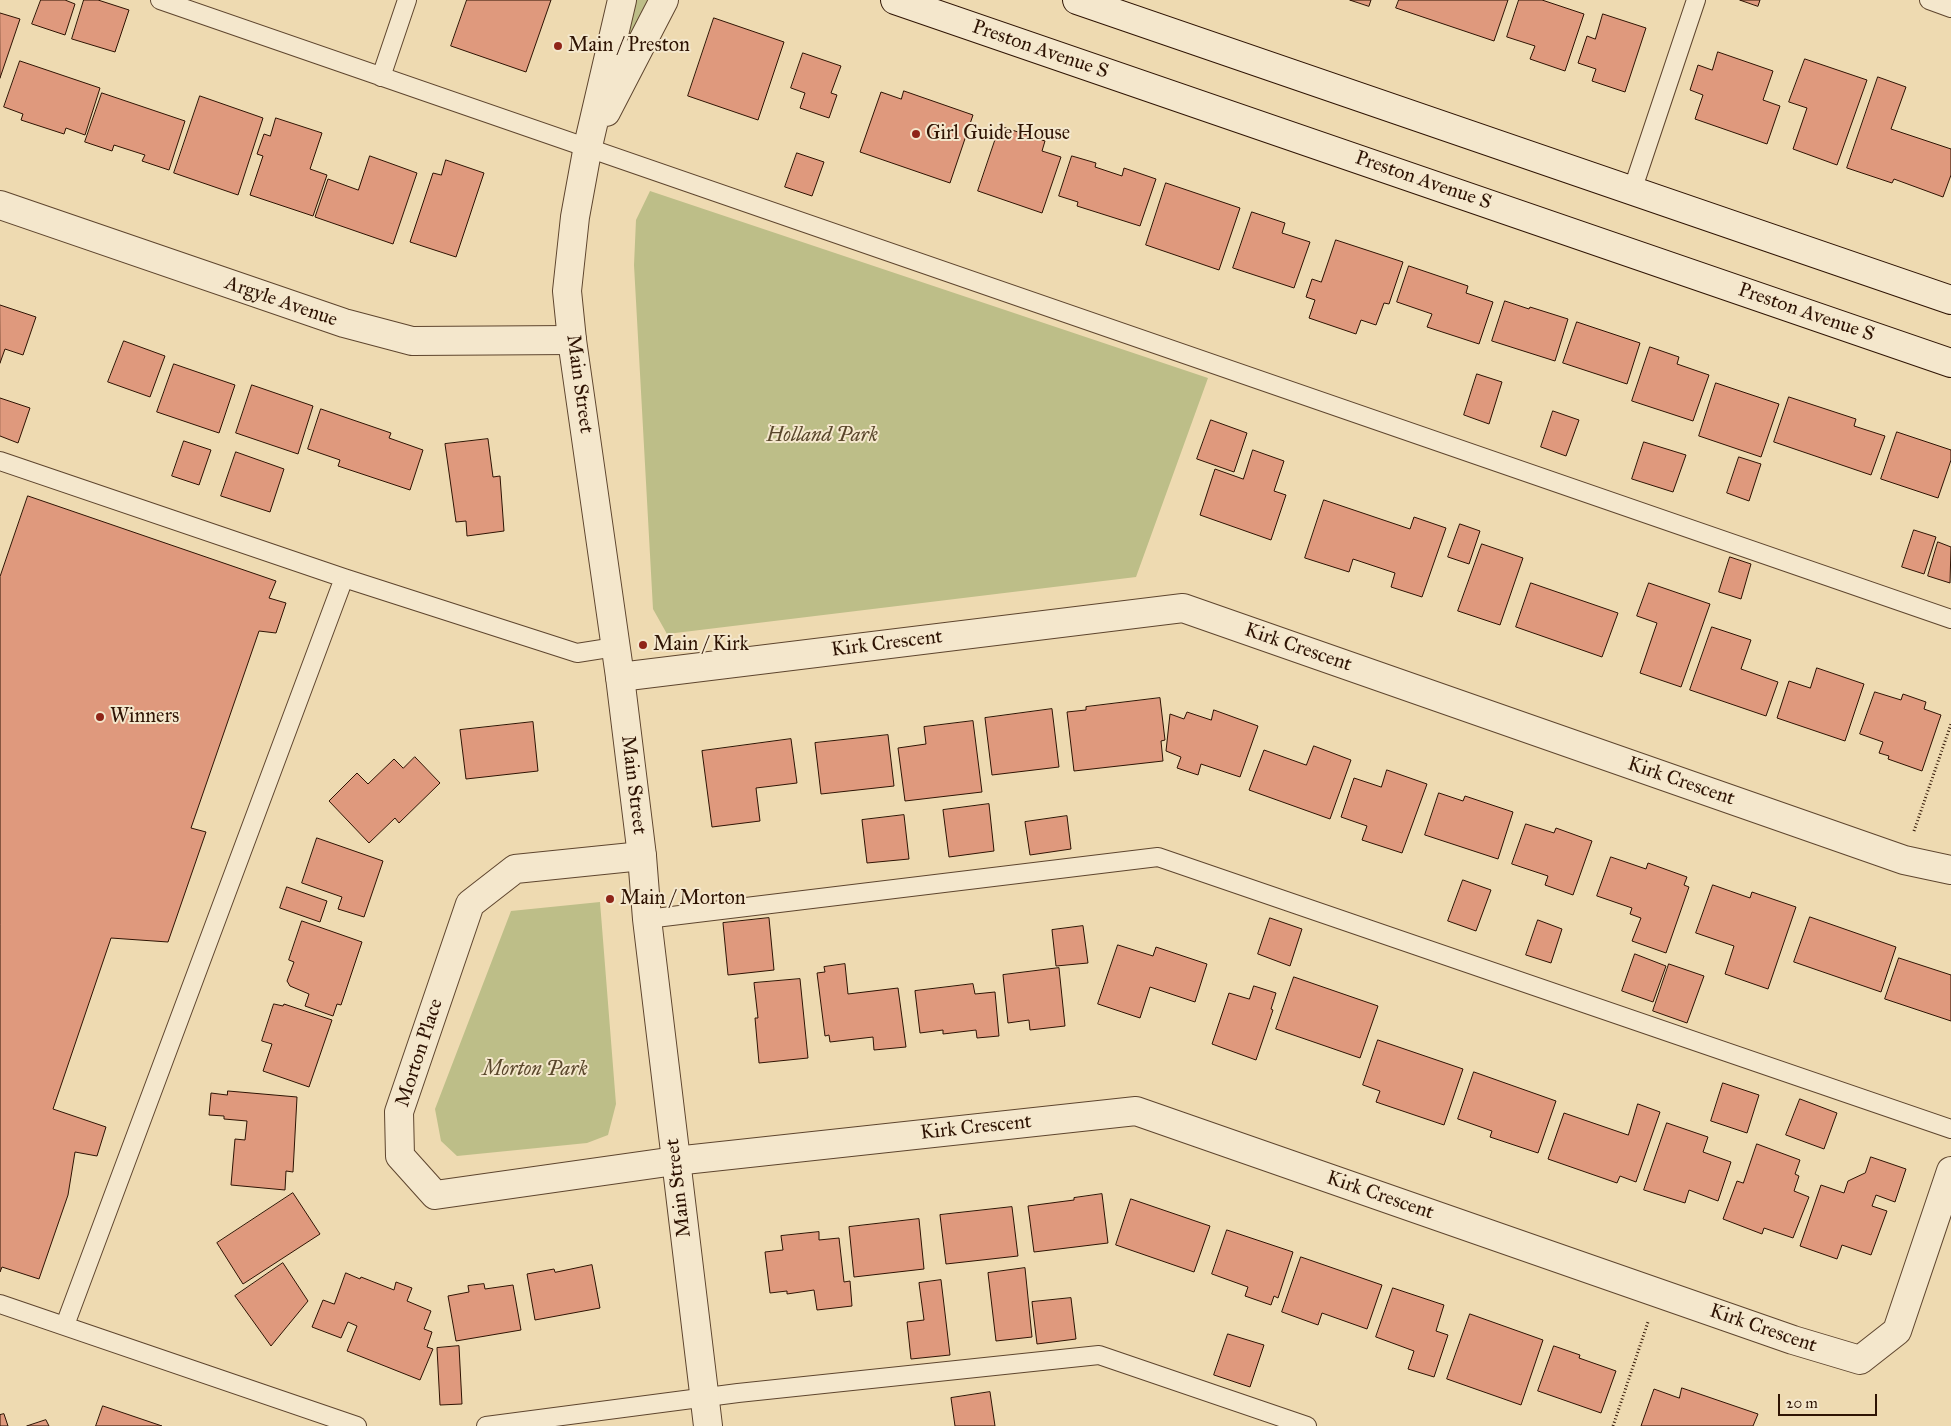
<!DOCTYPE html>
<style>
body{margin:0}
#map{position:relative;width:1951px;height:1426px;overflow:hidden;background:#eedab1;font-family:"IM FELL Great Primer",serif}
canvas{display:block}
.scale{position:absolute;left:1778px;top:1394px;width:99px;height:22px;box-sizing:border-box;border:2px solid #2e1303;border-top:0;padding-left:6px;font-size:15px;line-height:18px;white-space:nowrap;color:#2e1303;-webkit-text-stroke:4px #f4e7cc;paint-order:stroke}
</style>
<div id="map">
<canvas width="1951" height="1426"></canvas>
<div class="scale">20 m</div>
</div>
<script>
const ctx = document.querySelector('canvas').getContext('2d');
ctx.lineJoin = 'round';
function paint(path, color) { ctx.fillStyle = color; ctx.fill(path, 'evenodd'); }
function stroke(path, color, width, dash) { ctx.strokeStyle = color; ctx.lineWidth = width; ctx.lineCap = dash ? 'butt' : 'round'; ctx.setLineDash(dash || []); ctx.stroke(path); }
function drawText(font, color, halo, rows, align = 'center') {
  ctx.font = font + ' "IM FELL Great Primer",serif'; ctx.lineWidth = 4; ctx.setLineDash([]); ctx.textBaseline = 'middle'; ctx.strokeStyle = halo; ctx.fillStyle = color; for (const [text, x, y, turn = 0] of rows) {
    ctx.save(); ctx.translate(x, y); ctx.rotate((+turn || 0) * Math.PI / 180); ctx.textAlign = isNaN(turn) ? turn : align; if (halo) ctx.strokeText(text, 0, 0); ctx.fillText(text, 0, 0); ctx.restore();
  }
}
paint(new Path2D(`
 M630 0H653L617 83Z
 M650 191 1208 378 1136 577 667 634 653 609 634 265 636 220Z
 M600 902 616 1104 608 1135 587 1143 457 1156 441 1141 435 1109 511 911Z`), '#bdbe88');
const building = new Path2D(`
 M41 0H65L75 4 65 35 32 24Z
 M84 0H98L129 10 115 52 72 39Z
 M467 0H551L526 72 451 46Z
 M1350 0H1371L1369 6Z
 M1399 0H1508L1494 41 1396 8Z
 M1519 0H1542L1584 14 1565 71 1530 59 1535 46 1507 37Z
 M1740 0H1760L1758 6Z
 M0 13 20 19 0 78Z
 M1603 14 1646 28 1625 92 1592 81 1596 69 1578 63 1587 36 1595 39Z
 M714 18 784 42 758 120 688 96Z
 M1718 52 1773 71 1763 100 1780 106 1767 144 1695 119 1703 95 1690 90 1698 65 1712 70Z
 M803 53 841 66 831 93 837 95 829 118 800 108 805 93 791 88Z
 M1805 59 1867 80 1837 165 1793 149 1807 108 1789 102Z
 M20 61 100 88 85 135 66 128 64 134 21 120 23 114 4 107Z
 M1878 77 1906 87 1891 129 1951 149V175L1943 197 1894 179 1892 183 1847 168Z
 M904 91 973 115 950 183 860 152 881 92 901 99Z
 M102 93 185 121 169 170 142 161 145 155 114 145 112 151 85 142Z
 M200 96 263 118 238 195 174 173Z
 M276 118 322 133 310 169 327 175 313 216 250 195 263 156 257 154 264 134 270 136Z
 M1000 126 1045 141 1042 151 1061 157 1042 213 978 191Z
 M797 153 824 162 812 196 785 187Z
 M370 156 417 173 393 244 315 217 328 179 358 190Z
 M1072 156 1096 163 1095 167 1122 176 1124 168 1156 179 1140 226 1077 206 1078 202 1059 196Z
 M446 160 484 173 456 257 410 242 433 173 441 175Z
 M1166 183 1240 208 1219 270 1146 245Z
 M1252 212 1285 223 1282 233 1310 242 1294 288 1233 268Z
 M1336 240 1403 262 1389 304 1384 303 1376 325 1361 320 1356 334 1309 318 1315 300 1306 297 1312 279 1321 282Z
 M1409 266 1468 286 1466 293 1493 302 1479 344 1427 327 1432 314 1397 302Z
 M1505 301 1529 309 1530 307 1568 319 1555 361 1492 341Z
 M0 305 36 317 23 355 5 349 0 363Z
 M1577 322 1640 343 1627 384 1563 363Z
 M124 341 165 356 150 397 108 382Z
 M1650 347 1679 357 1677 364 1709 375 1693 421 1632 401Z
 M174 364 235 385 219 433 157 412Z
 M1477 374 1502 382 1489 424 1464 415Z
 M1716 383 1779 404 1761 457 1699 436Z
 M252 385 313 406 298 454 236 433Z
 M1789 397 1856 419 1854 426 1885 436 1871 475 1774 442Z
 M0 398 30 408 18 443 0 436Z
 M321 409 391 433 389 438 423 450 410 490 338 466 340 460 308 449Z
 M1553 411 1579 420 1566 456 1541 447Z
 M1211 420 1247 433 1234 472 1197 459Z
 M1897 432 1951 450V460L1938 498 1881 479Z
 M488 439 493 477 500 476 504 531 467 536 466 521 456 522 445 444Z
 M184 441 211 450 199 485 172 476Z
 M1644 442 1686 455 1673 492 1632 479Z
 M1253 450 1284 461 1274 491 1286 495 1271 540 1200 515 1215 469 1243 479Z
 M236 452 284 469 270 512 221 496Z
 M1739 457 1761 464 1749 501 1727 493Z
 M28 496 276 581 269 598 286 603 276 633 259 631 191 828 206 832 168 942 111 938 53 1109 106 1127 97 1156 75 1152 68 1195 39 1279 2 1267 0 1272V577Z
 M1324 500 1410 529 1414 517 1446 528 1422 597 1391 587 1395 573 1353 559 1349 572 1305 558Z
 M1460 524 1480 531 1469 564 1448 557Z
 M1914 530 1936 537 1924 574 1902 567Z
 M1938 542 1951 547 1950 583 1928 576Z
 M1482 544 1523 558 1500 625 1458 611Z
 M1730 557 1751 564 1741 599 1719 592Z
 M1531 583 1618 613 1602 657 1516 627Z
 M1649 583 1710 604 1681 687 1640 673 1657 623 1637 616Z
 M1712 627 1751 640 1741 669 1778 682 1766 716 1690 690Z
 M1817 668 1864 684 1845 741 1777 718 1789 681 1810 688Z
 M1875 692 1901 700 1903 694 1926 702 1924 709 1941 715 1922 771 1888 759 1889 756 1879 753 1883 742 1860 734Z
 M1160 698 1165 740 1161 741 1163 761 1074 771 1067 712 1086 710V707Z
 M1052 709 1059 767 992 775 985 718Z
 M1214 710 1258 726 1240 777 1201 764 1198 775 1177 768 1181 757 1166 751 1170 714 1184 719 1187 712 1211 720Z
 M973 721 982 792 905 801 898 748 926 744 924 727Z
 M533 722 538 771 466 779 460 730Z
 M888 735 894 786 821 794 815 743Z
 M791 739 797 783 756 788 760 821 712 827 702 751Z
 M1314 746 1351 760 1330 819 1249 790 1264 750 1306 765Z
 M415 757 440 783 399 823 395 818 369 843 329 801 357 773 368 784 394 759 403 768Z
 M1387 770 1427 784 1402 853 1362 840 1367 826 1341 817 1354 778 1381 787Z
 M1439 793 1463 801 1465 796 1513 812 1498 859 1425 835Z
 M989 804 994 851 949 857 943 810Z
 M904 815 909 859 867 863 862 820Z
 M1067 816 1071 849 1030 855 1025 822Z
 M1526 824 1554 833 1556 828 1592 841 1573 895 1545 885 1548 876 1512 864Z
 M317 838 383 861 364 917 338 909 342 897 302 883Z
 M1611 857 1646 869 1648 863 1687 877 1684 885 1689 887 1666 953 1632 941 1641 918 1630 914 1632 908 1597 896Z
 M1463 880 1491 890 1476 931 1448 921Z
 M1713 885 1750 898 1752 892 1796 907 1768 989 1725 974 1734 946 1696 933Z
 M287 887 327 901 320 922 280 908Z
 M1810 917 1896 947 1881 992 1794 962Z
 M769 918 774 970 728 975 723 923Z
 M1270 918 1302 929 1290 966 1258 954Z
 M1538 920 1562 929 1551 963 1526 955Z
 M302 921 362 942 341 1005 337 1004 333 1016 305 1006 309 994 290 986 287 981 294 962 289 960Z
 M1083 926 1088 963 1056 966 1052 930Z
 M1118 945 1153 956 1156 947 1207 964 1195 1002 1150 987 1140 1018 1098 1004Z
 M1635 954 1666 966 1653 1002 1622 991Z
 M1899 958 1951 975V1021L1885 999Z
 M845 964 848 994 898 988 906 1047 874 1050 873 1037 830 1042 829 1035 825 1036 817 973 825 972 824 967Z
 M1669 964 1704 976 1687 1023 1653 1011Z
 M1059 968 1065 1026 1030 1030 1029 1020 1008 1023 1003 975Z
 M1294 977 1378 1006 1360 1058 1276 1029Z
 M800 979 808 1058 759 1063 755 1018H758L754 983Z
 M973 984 975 994 995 992 999 1036 977 1038 976 1030 943 1034V1030L920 1033 915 991Z
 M1254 986 1276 993 1271 1009 1273 1010 1256 1060 1212 1044 1229 993 1249 999Z
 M274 1004 283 1006 284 1004 332 1020 309 1087 263 1071 272 1044 262 1041Z
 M1378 1040 1463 1069 1444 1125 1376 1102 1380 1091 1363 1085Z
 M1474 1072 1556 1101 1538 1153 1490 1137 1492 1131 1458 1119Z
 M1723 1083 1759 1095 1747 1133 1711 1121Z
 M228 1091 297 1097 293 1172 286 1171 285 1190 231 1185 235 1139 245 1140 247 1121 224 1119V1116L209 1115 211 1093 227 1095Z
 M1800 1099 1837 1113 1824 1149 1786 1135Z
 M1638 1104 1660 1112 1636 1182 1620 1176 1617 1183 1548 1159 1564 1113 1628 1135Z
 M1667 1123 1708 1137 1703 1152 1731 1162 1718 1201 1689 1190 1685 1203 1644 1190Z
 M1757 1144 1800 1160 1795 1174 1799 1176 1794 1191 1809 1197 1793 1238 1764 1228 1762 1234 1723 1219 1737 1181 1743 1183Z
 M1871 1157 1906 1169 1895 1202 1876 1195 1872 1206 1887 1211 1871 1255 1842 1245 1837 1259 1800 1246 1821 1185 1844 1193 1848 1181 1865 1173Z
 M293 1193 320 1234 243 1284 217 1243Z
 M1102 1194 1108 1243 1034 1252 1028 1206 1074 1200V1198Z
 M1131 1199 1210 1226 1194 1272 1116 1245Z
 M1012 1207 1018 1256 946 1264 940 1215Z
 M919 1219 924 1269 854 1277 849 1227Z
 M1227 1230 1293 1252 1278 1298 1274 1296 1271 1305 1245 1296 1248 1287 1212 1274Z
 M819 1232V1240L839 1238 844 1282 850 1281 852 1306 817 1310 814 1290 787 1294V1291L770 1293 765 1252 783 1250 781 1236Z
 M1301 1257 1382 1285 1367 1329 1322 1313 1318 1325 1282 1312Z
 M283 1263 308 1301 271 1346 235 1296Z
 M592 1265 600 1308 535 1320 527 1274 554 1269 555 1272Z
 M1025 1268 1032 1337 996 1341 988 1273Z
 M346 1273 360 1279 361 1277 394 1290 396 1282 412 1288 407 1301 431 1311 424 1329 432 1332 427 1347 433 1349 420 1380 347 1351 357 1326 348 1322 341 1338 312 1327 323 1300 334 1304Z
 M941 1280 950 1355 911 1359 907 1322 924 1320 919 1283Z
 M484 1284 485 1289 513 1285 521 1330 456 1341 448 1296 469 1292 468 1286Z
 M1393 1288 1444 1305 1436 1331 1448 1335 1434 1377 1408 1369 1414 1351 1376 1337Z
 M1071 1298 1076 1339 1037 1344 1032 1302Z
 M1470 1314 1543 1340 1521 1405 1447 1379Z
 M1228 1334 1264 1345 1250 1387 1214 1375Z
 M459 1346 462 1404 440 1405 437 1348Z
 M1554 1346 1580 1355 1579 1358 1616 1371 1601 1413 1538 1391Z
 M1682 1388 1758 1414 1753 1426H1641L1654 1389 1679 1398Z
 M990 1392 995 1426H955L951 1398Z
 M103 1406 162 1426H96Z
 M4 1414 8 1426H0V1415Z
 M46 1420 49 1426H27Z`);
paint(building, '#df997d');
stroke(building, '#2e1303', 1);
const service = new Path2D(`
 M160 0 1951 619
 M1929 0 1951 8
 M381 77 407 0
 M1632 191 1696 0
 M0 461 344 578 577 653 615 647
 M647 919 1158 857 1951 1129
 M0 1304 357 1426
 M65 1325 344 578
 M486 1426 738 1393 1099 1355 1307 1426`);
const minor = new Path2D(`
 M0 205 344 323 412 341 572 340
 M620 677 1183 608 1904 860 1951 870
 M642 856 515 869 470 904 399 1112 400 1156 435 1195 675 1161 1136 1111 1793 1340 1860 1360 1897 1331 1951 1171`);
const tertiary = new Path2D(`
 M622 0 588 146 575 217 567 291 572 340 620 677 642 856 647 919 708 1426
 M606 112 664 0`);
const secondary = new Path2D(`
 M895 0 1951 363
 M1077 0 1951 300`);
stroke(service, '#5e452e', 20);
stroke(minor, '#5e452e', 30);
stroke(tertiary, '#5e452e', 30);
stroke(secondary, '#2e1303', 30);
stroke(new Path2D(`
 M1914 831 1951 724
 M1613 1426 1648 1322`), '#2e1303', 3, [1, 2.5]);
stroke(service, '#f4e7cc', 18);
stroke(minor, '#f4e7cc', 28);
stroke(tertiary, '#f4e7cc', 28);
stroke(secondary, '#f4e7cc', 28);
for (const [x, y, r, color] of [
 [558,46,5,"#8f2418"],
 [916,134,5,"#8f2418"],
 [643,645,5,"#8f2418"],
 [100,717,5,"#8f2418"],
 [610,899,5,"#8f2418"]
]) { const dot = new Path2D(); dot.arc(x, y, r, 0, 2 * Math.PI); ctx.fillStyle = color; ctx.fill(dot); stroke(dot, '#f4e7cc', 2); }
drawText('20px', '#2e1303', '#f4e7cc', [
 ["Main / Preston",568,46],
 ["Girl Guide House",926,134],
 ["Main / Kirk",653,645],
 ["Winners",110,717],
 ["Main / Morton",620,899]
], 'left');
drawText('20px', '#2e1303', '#f4e7cc', [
 ["Preston Avenue S",1040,50,19],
 ["Preston Avenue S",1423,181,19],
 ["Argyle Avenue",281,302,19],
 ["Preston Avenue S",1806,313,19],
 ["Main Street",579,384,82],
 ["Kirk Crescent",887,644,-7],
 ["Kirk Crescent",1298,648,19],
 ["Kirk Crescent",1681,782,19],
 ["Main Street",633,785,83],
 ["Morton Place",420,1053,-72],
 ["Kirk Crescent",976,1128,-6],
 ["Main Street",679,1188,-97],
 ["Kirk Crescent",1380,1196,19],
 ["Kirk Crescent",1763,1329,19]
]);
drawText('italic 20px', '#59462b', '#f4e7cc', [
 ["Holland Park",822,436],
 ["Morton Park",535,1070]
]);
</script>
